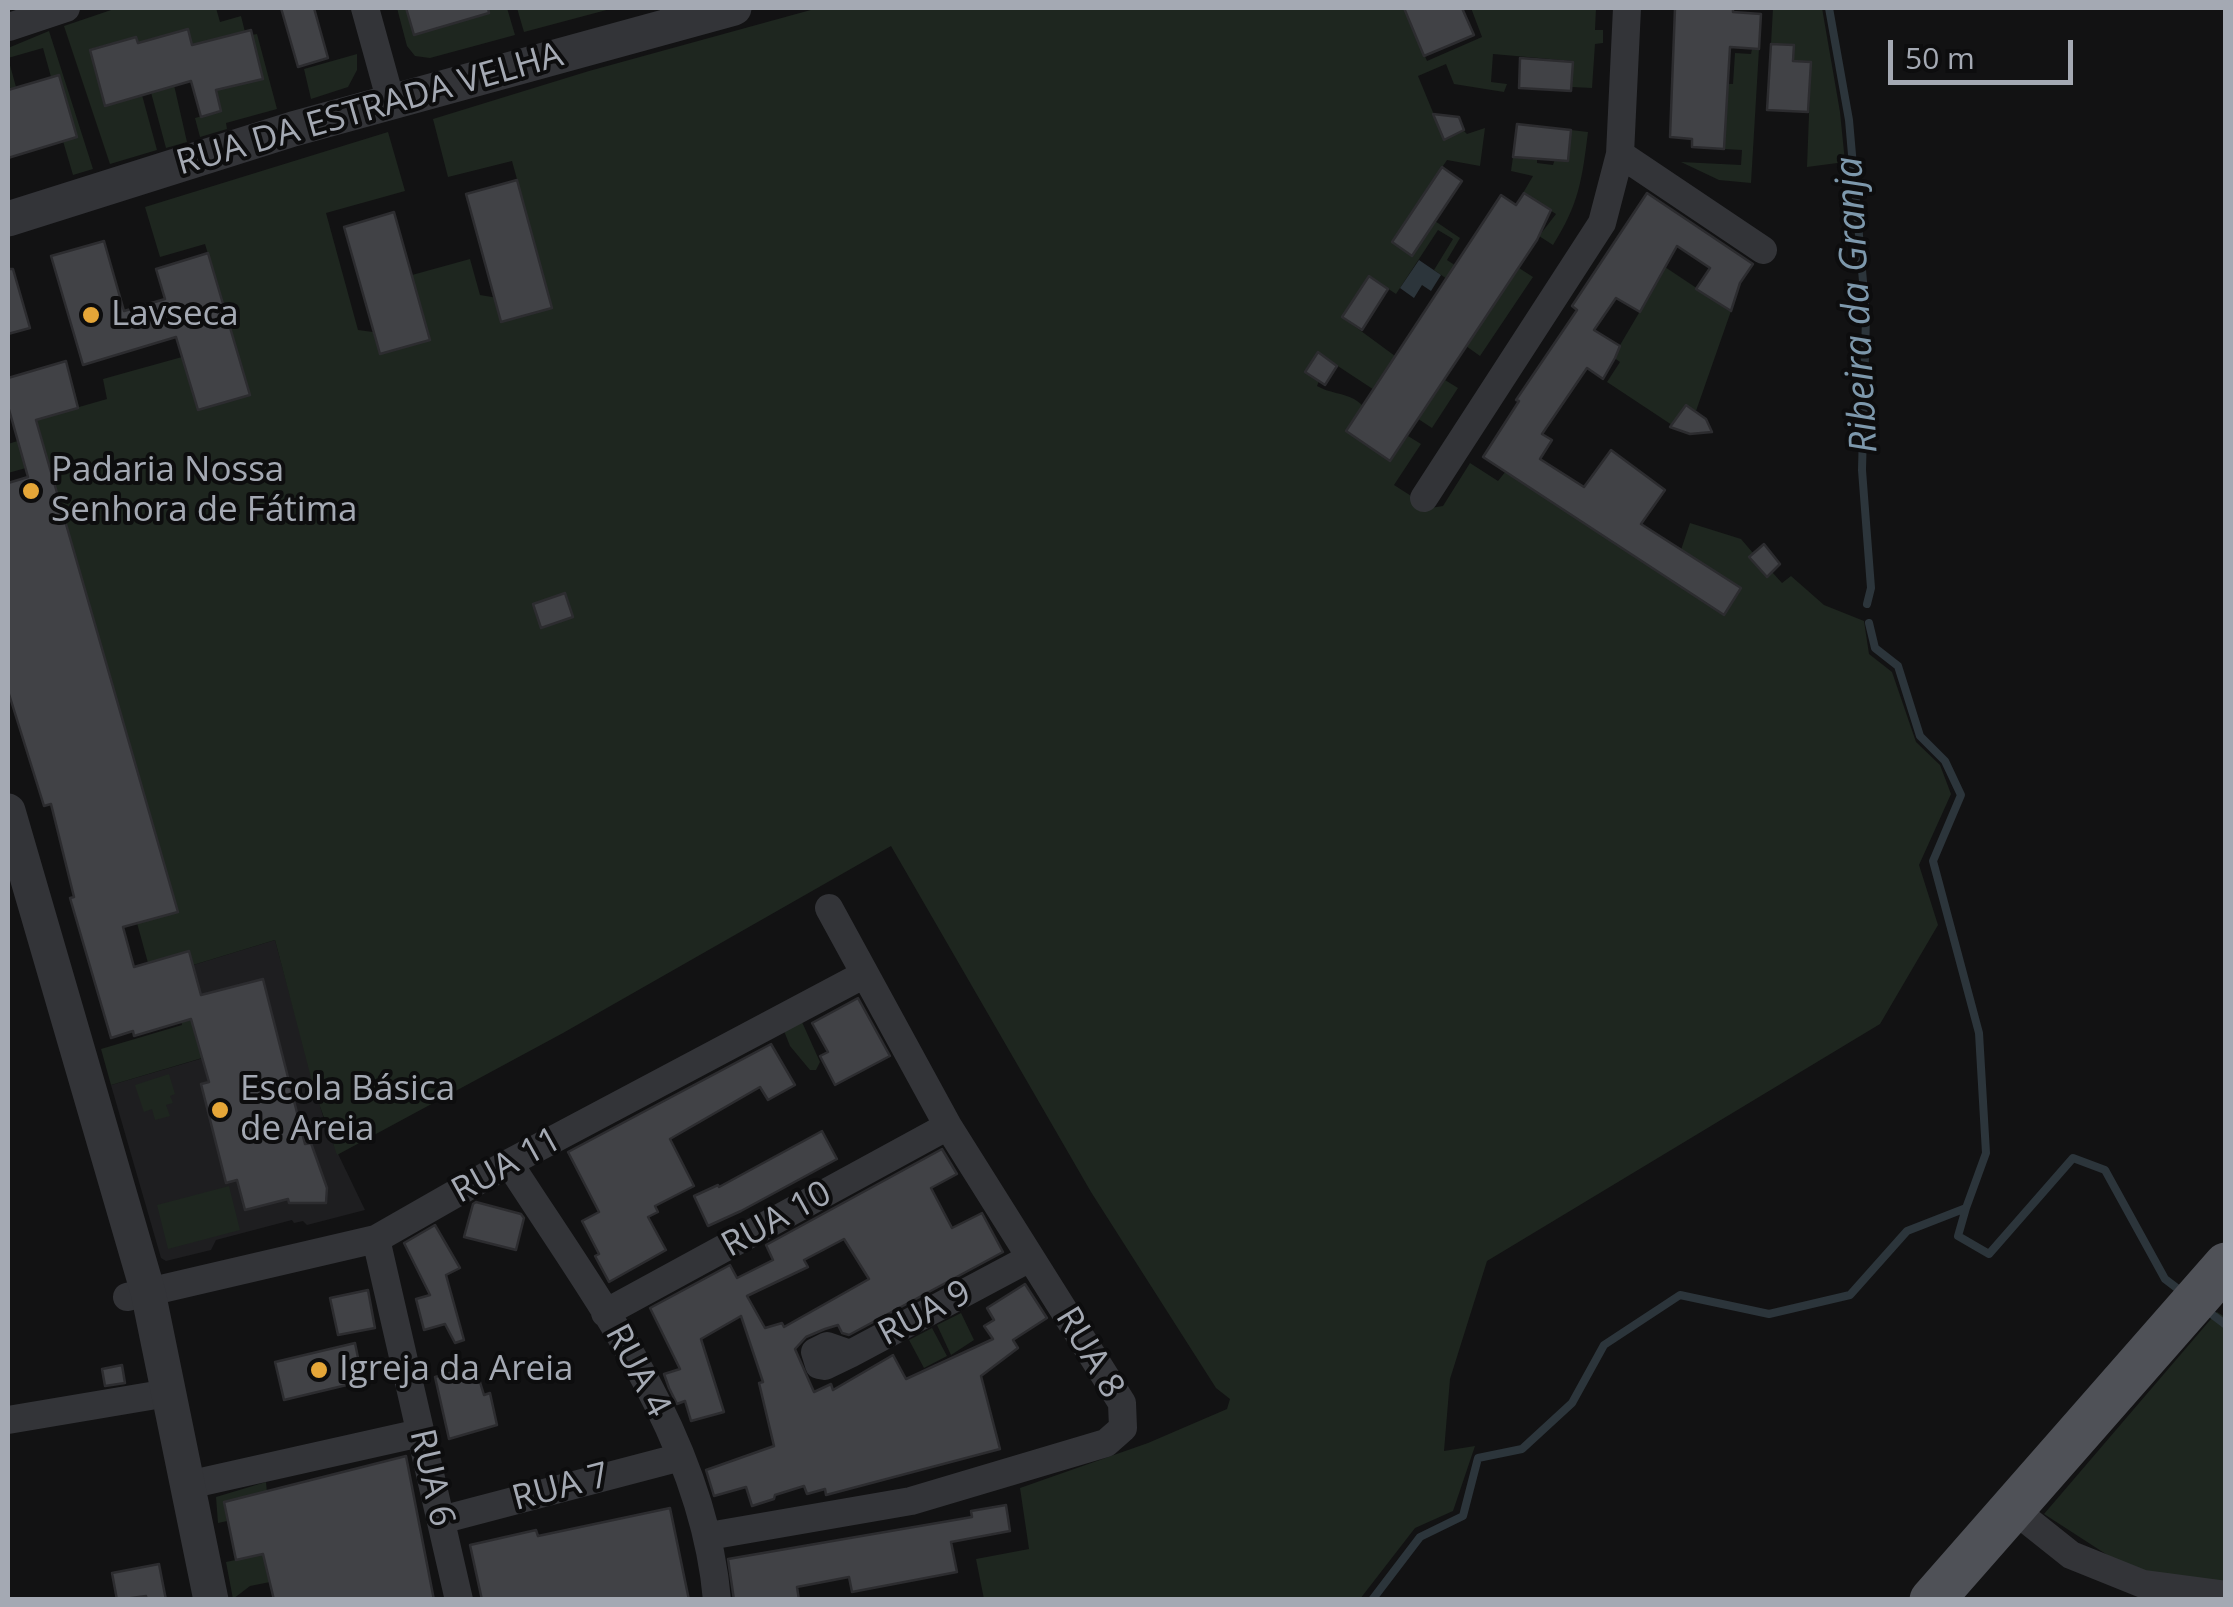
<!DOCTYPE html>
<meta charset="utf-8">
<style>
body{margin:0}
#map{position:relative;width:2233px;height:1607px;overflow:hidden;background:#121213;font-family:"Open Sans",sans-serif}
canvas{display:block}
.frame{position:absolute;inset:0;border:10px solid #a4a9b3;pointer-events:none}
.scale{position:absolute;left:1888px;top:40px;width:185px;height:45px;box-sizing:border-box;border:5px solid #a4a9b3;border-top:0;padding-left:12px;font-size:30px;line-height:35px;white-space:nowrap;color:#a4a9b3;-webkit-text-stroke:8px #0d0d0e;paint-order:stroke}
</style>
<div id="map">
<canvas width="2233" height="1607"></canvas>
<div class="frame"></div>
<div class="scale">50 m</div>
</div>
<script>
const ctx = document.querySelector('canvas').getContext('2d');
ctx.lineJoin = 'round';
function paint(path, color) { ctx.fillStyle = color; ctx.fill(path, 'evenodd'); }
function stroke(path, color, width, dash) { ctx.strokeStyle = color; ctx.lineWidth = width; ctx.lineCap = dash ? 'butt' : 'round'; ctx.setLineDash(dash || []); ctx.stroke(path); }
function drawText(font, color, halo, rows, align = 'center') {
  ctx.font = font + ' "Open Sans",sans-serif'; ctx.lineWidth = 8; ctx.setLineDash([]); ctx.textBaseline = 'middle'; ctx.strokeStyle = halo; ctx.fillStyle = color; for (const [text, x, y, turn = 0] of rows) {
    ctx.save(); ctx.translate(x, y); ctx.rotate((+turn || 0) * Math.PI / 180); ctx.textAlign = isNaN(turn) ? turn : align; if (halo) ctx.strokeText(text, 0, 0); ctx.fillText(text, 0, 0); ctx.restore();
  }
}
paint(new Path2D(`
 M275 940 327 1131 365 1210 307 1225 303 1221 294 1223 292 1220 216 1240 211 1250 166 1261 161 1258 111 1085 217 1054 193 965Z`), '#1e1e20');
paint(new Path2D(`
 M117 8H216L220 22 241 16 245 32 232 86 262 78 252 35 257 34 277 109 226 123 227 129 200 137 195 118 221 111 214 81 201 76 188 30 146 40 174 85 187 142 166 148 136 37 90 49 105 105 142 95 157 150 110 164 64 26Z
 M397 8H406L414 34 474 16 471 8H507L515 35 430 58 415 56 407 46Z
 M517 8H614L524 32Z
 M818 8H1404L1427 61 1482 37 1471 8H1596L1595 30H1603V43L1595 44 1592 88 1572 87 1573 61 1493 54 1491 82 1507 84 1504 92 1454 84 1446 64 1418 76 1444 139 1464 131 1467 134 1485 128 1480 166 1447 160 1392 242 1435 221 1460 238 1447 260 1500 295 1519 268 1533 277 1480 356 1466 346 1447 279 1434 270 1453 239 1438 230 1396 294 1369 276 1342 317 1395 356 1382 376 1427 406 1445 380 1458 388 1432 428 1318 353 1305 372 1319 381 1317 386C1329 393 1343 393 1354 399 1373 409 1381 443 1390 461L1408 436 1421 444 1394 485 1430 508 1443 506 1470 463 1498 481 1506 471 1723 615 1681 550 1690 523 1741 539 1753 553 1750 557 1766 576 1772 572 1782 583 1791 576 1824 605 1864 621 1869 654 1892 672 1916 742 1940 765 1951 794 1919 865 1938 925 1880 1024 1487 1261 1450 1379 1444 1451 1475 1446 1453 1511 1415 1528 1360 1599H984L976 1559 1029 1549 1020 1488 1148 1443 1227 1409 1230 1399 1216 1388 1091 1192 891 846 563 1033 337 1155 314 1089 275 940 193 965 148 963 137 923 178 911 26 468 8 473V444L40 434 29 397 73 385 79 407 107 399 103 379 182 357 198 410 250 394 205 244 160 257 145 207 388 132 405 191 326 213 358 330 373 332 380 354 429 339 412 275 470 259 480 295 552 307 512 161 448 177 433 119 589 71Z
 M1773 8H1822L1840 112 1845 162 1807 167 1811 62 1793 61V45L1771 44Z
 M49 31 93 169 73 175 63 141 77 137 59 76 51 77 43 48 8 58 16 87 30 84 17 113 8 80V48Z
 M1752 49H1759L1751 183 1719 180 1681 162 1741 165 1742 150 1724 149 1726 116 1702 114 1704 83 1733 84 1735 53 1751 54Z
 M357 54V70L348 87 311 99 304 69Z
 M1571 130 1588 132C1582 180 1579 204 1553 245L1539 236 1556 214 1523 193 1533 176 1511 171 1513 157 1537 158V163L1553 165 1555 159 1567 161Z
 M1598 265 1619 279 1657 281 1665 267 1731 311 1696 411 1686 405 1672 425 1607 382 1620 362 1613 357 1646 301 1621 300 1589 280Z
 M179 1010 189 1014 202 1058 111 1085 101 1049 182 1025Z
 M802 1022 820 1062 816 1070H810L790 1046 784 1031Z
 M169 1074 175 1094 170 1096 173 1103 166 1105 170 1116 155 1120 152 1109 144 1112 135 1085Z
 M229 1186 240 1230 168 1249 157 1205Z
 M2217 1312 2225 1317V1583L2132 1571 2044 1514Z
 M961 1313 974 1340 951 1355 937 1325Z
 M932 1328 947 1356 924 1368 909 1340Z
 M266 1482 267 1493 224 1502 227 1521 218 1523 216 1497Z
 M278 1551 270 1582 250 1586 233 1599 226 1562Z`), '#1e261f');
paint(new Path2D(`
 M1419 260 1441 275 1431 291 1422 285 1414 298 1400 288Z`), '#2c353b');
stroke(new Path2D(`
 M1829 8 1849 120 1866 316 1862 470 1871 588 1867 604
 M1966 1208 1958 1236 1989 1254 2073 1158 2105 1170 2165 1279 2182 1292
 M2205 1309 2226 1325
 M1372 1600 1420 1537 1463 1516 1478 1458 1522 1449 1572 1403 1604 1345 1680 1295 1769 1314 1850 1295 1907 1231 1966 1208 1986 1153 1979 1033 1933 861 1961 795 1945 761 1920 736 1898 666 1875 648 1869 623`), '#2c353b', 8);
const building = new Path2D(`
 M281 8H314L328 58 298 67Z
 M406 8H488L489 13 414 35Z
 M1404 8H1462L1474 35 1424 56Z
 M1675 8H1733V12L1761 14 1759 49 1730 47 1724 149 1692 147V139L1670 137Z
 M188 29 192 45 251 30 263 79 216 90 221 111 201 117 191 81 105 106 90 50 136 37 138 43Z
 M1771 44 1794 45 1793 61 1811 62 1808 112 1767 110Z
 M1520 58 1573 62 1571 91 1519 88Z
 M59 75 77 137 8 158V90Z
 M1433 114 1459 117 1464 130 1444 140Z
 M1517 124 1571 130 1568 161 1513 157Z
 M1442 167 1462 181 1412 256 1392 242Z
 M517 180 552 308 501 322 466 194Z
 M1524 193 1551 210 1537 240 1390 461 1346 431 1501 195 1516 205Z
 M1647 193 1753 264 1740 283 1731 311 1696 289 1710 268 1677 246 1640 312 1616 298 1594 330 1620 346 1615 358 1603 379 1587 368 1542 434 1552 440 1540 459 1584 487 1611 450 1665 490 1641 524 1741 588 1724 615 1483 457 1519 401 1516 400 1577 310 1572 306Z
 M394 212 430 340 380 354 344 227Z
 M104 241 124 311 165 299 156 269 208 253 250 395 198 410 176 337 83 365 51 256Z
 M8 269H13L30 328 8 334Z
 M1369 276 1388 289 1362 330 1342 317Z
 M1318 352 1337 366 1325 385 1305 372Z
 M66 361 78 408 36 420 178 912 123 927 134 967 189 951 201 995 263 979 305 1144 311 1143 327 1188 326 1203H289L288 1199 245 1210 237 1180 226 1183 201 1084 209 1082 191 1019 134 1036 133 1031 111 1038 70 898 74 897 51 804 44 806 8 691V483L28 477 8 406V378Z
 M1686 405 1706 419 1712 432 1690 434 1670 427Z
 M1764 544 1780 564 1767 577 1749 557Z
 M565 593 573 617 541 628 533 604Z
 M858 998 890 1056 835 1085 820 1056 828 1052 812 1023Z
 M771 1044 795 1085 768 1100 760 1087 670 1139 694 1186 655 1206 658 1212 648 1217 666 1250 609 1282 595 1256 599 1254 582 1221 599 1212 568 1152Z
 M822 1131 837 1159 741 1211 708 1226 694 1196 718 1185 719 1187Z
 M942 1149 957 1174 931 1188 952 1228 982 1213 1003 1252 849 1335 842 1333 838 1325 825 1329 806 1337 795 1349 814 1392 831 1384 833 1390 893 1355 906 1379 993 1339 984 1326 994 1320 987 1308 1025 1284 1047 1318 1013 1340 1018 1348 981 1376 1000 1449 826 1495 825 1489 807 1494 804 1486 775 1495 774 1499 752 1506 746 1487 714 1496 706 1470 774 1446 759 1383 763 1382 741 1316 701 1339 724 1412 691 1421 685 1401 677 1404 669 1388 664 1374 680 1369 650 1308 730 1265 737 1278 773 1260 766 1245ZM844 1239 869 1279 784 1327 782 1323 765 1328 747 1296 808 1267 804 1260Z
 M476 1202 521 1214 524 1218 516 1250 464 1237 473 1204Z
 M435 1225 460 1268 446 1275 464 1340 455 1343 445 1324 424 1330 416 1299 430 1295 404 1243Z
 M368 1290 375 1328 338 1335 330 1298Z
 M355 1343 362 1377 350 1380 351 1384 284 1400 275 1362Z
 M122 1365 125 1383 105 1386 102 1369Z
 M475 1366 484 1395 490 1393 497 1425 449 1439 435 1377Z
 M406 1456 434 1600H274L263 1554 236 1560 224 1502Z
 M1006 1505 1010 1531 951 1542 957 1572 852 1592 849 1577 797 1587 799 1600H734L728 1559 972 1517 971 1511Z
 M670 1508 689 1600H482L470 1545 536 1530 538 1536Z
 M159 1564 166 1600H147L146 1596 117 1600 112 1573Z`);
paint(building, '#414246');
stroke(building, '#2c2c2f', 2.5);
stroke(new Path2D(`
 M365 8 391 102
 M9 27 66 8
 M1620 154 1763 250
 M1424 498 1602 223 1620 154 1627 8
 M509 1163C595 1297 703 1436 717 1600
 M376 1239 459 1600
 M127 1297 376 1239 509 1163 865 974
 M605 1313 948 1126
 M850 1354 827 1346 815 1352 819 1365 825 1366 850 1354 1030 1258
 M8 1420 168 1393
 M188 1485 420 1433
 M2012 1508 2071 1555 2143 1584 2226 1595
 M441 1520 681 1457
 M709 1536 911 1501 1106 1443 1123 1428 1122 1403 948 1126 829 908`), '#333438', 28);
stroke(new Path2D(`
 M8 219 293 129 734 8
 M8 811 148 1292 211 1600`), '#333438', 35);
stroke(new Path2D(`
 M1932 1600 2226 1265`), '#4f5157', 45);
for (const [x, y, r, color] of [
 [91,315,10,"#e5a638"],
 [31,491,10,"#e5a638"],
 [220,1110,10,"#e5a638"],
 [319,1370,10,"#e5a638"]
]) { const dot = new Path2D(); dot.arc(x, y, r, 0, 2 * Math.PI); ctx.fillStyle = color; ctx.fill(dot); stroke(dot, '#0d0d0e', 4); }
drawText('35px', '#a4a9b3', '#0d0d0e', [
 ["RUA DA ESTRADA VELHA",370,110,-16],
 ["RUA 11",507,1166,-29],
 ["RUA 10",777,1220,-29],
 ["RUA 9",925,1314,-28],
 ["RUA 8",1089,1353,59],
 ["RUA 4",637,1371,62],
 ["RUA 6",431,1478,77],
 ["RUA 7",561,1488,-15]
]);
drawText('35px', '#a4a9b3', '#0d0d0e', [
 ["Lavseca",111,315],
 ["Padaria Nossa",51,471],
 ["Senhora de Fátima",51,511],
 ["Escola Básica",240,1090],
 ["de Areia",240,1130],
 ["Igreja da Areia",339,1370]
], 'left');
drawText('italic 38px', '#7d98ac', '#0d0d0e', [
 ["Ribeira da Granja",1858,305,-93]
]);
</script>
